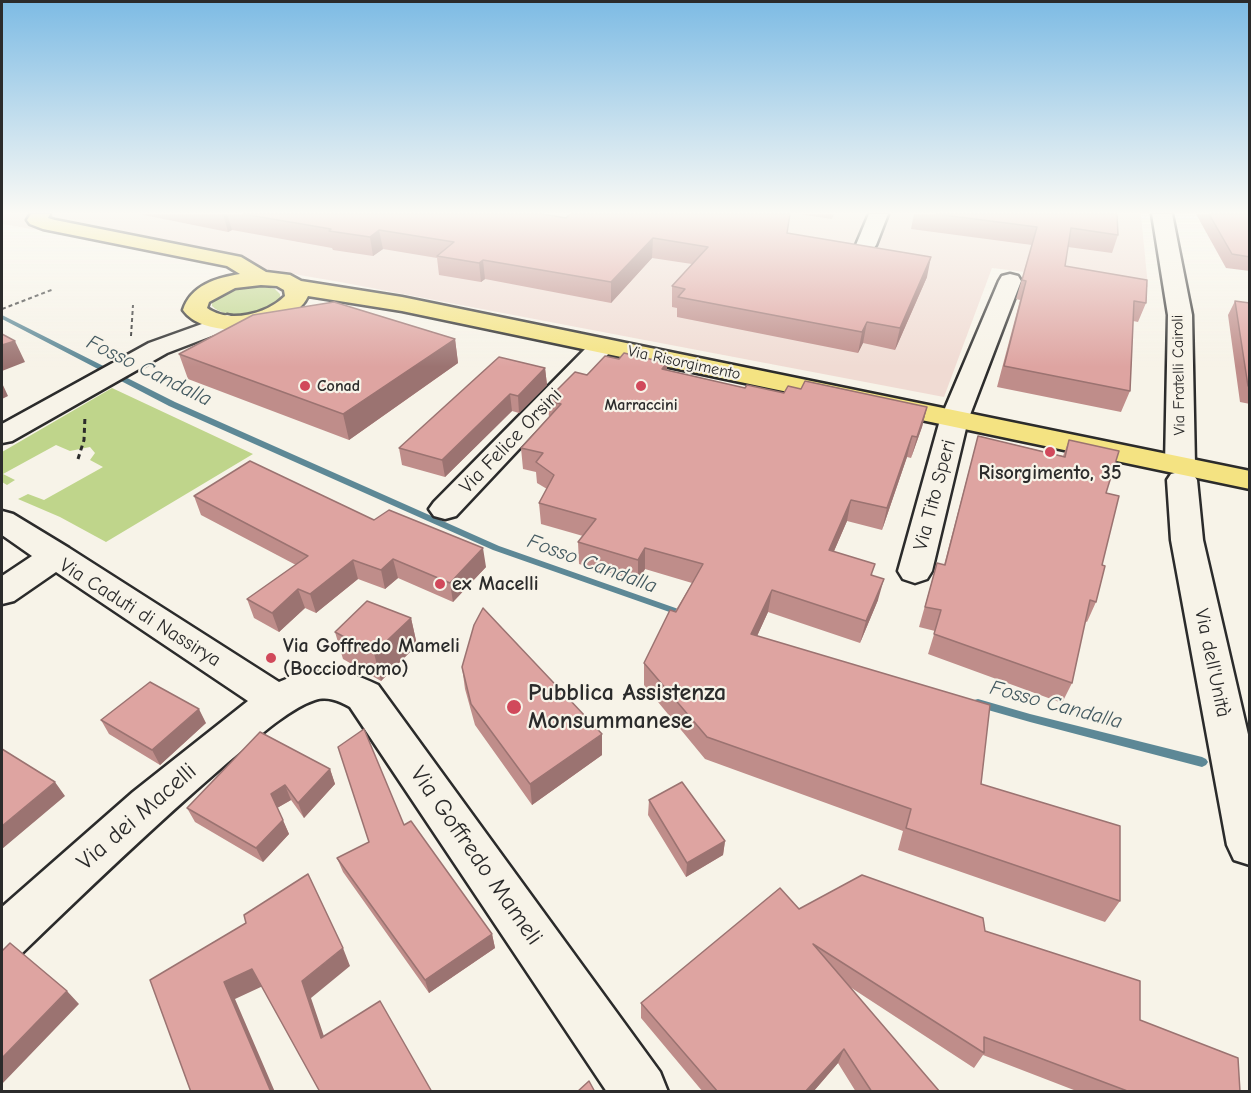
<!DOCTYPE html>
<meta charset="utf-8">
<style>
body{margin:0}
#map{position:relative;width:1251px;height:1093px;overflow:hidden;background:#f7f3e8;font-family:"Comic Neue",sans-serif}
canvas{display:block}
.frame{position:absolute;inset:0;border:3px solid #2b2b2b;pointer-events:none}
</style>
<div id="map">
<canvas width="1251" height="1093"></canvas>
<div class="frame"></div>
</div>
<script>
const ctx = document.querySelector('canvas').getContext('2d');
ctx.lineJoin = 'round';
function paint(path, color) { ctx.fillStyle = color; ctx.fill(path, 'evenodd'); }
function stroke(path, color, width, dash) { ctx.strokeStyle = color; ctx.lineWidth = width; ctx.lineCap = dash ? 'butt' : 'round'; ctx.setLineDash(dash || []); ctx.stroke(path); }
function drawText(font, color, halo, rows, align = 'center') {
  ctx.font = font + ' "Comic Neue",sans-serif'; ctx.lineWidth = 4.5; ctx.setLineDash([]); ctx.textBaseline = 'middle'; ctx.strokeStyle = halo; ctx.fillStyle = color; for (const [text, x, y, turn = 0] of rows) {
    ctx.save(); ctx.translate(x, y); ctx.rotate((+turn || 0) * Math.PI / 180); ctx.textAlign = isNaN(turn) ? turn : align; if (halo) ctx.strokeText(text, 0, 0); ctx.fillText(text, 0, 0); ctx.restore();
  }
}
paint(new Path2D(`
 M2 214H1141L1148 287 992 268 944 397 340 282 2 224Z`), '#f0dbd3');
paint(new Path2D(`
 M256 285 275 289 280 294V298C268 315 228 322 212 306V303C221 288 241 287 256 285Z
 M112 388 253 454 106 542 60 517 18 499 28 494 44 500 103 467 90 460 95 453 90 447 70 451 56 445 3 474 15 480 7 485 2 482V452Z`), '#bfd58b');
paint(new Path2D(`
 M2 315 175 402 499 546 684 611 686 613 684 615H678L493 550 169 406 2 319Z
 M978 699 1030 714 1202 757 1206 759 1208 762 1206 765 1202 767 1030 722 974 706 973 703 974 700Z`), '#5d8896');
const street = new Path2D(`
 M869 214H888L876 245 873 249H859L856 245Z
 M1152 214H1172L1192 315 1195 465 1187 472 1193 474 1197 480 1203 540 1250 743V865L1234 860 1227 845 1171 540 1167 480 1171 474 1175 473 1170 471 1165 465 1168 315Z
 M1010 274 1018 276 1021 281 968 420 932 571 927 579 915 583 903 579 898 571 940 420 999 281 1002 276Z
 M602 339 611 341 614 346 611 351 456 516 445 519 434 516 429 509 434 502 593 341Z
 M2 511 13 514 69 548 279 682C318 665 340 667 378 685L660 1072 668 1092H607L350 707C339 701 328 696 315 700 287 709 250 744 227 763 155 825 87 890 19 956L2 963V907L133 792 248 701 56 572 14 601 2 604V576L32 556 2 535Z`);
const secondary = new Path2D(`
 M227 315 235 317 239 322 235 327 167 353 12 441 2 443V424L149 343Z`);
const primary = new Path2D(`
 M31 214H50L48 218 55 220 241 257 266 272 290 275 301 281 402 297 1250 471V489L402 311 308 296C293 331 206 343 183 310 191 285 216 278 240 274L227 266 43 229 30 224 27 220ZM261 285 277 286 284 290 285 296C267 314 229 324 207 308L209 302 235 288Z`);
stroke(street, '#2b2b2b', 5);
stroke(secondary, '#2b2b2b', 5);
stroke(primary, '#2b2b2b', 5);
stroke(new Path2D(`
 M2 309 54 289
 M131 336 133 305`), '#2b2b2b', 2, [4, 3]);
stroke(new Path2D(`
 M78 459 84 440 85 416`), '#2b2b2b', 3, [5, 4]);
paint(street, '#f7f3e8');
paint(secondary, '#f7f3e8');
paint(primary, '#f4e382');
paint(new Path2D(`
 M139 214H543L566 218 788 234 927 277 895 350 863 343 858 353 677 317V308L672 307V286L692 264 652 258 611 303 485 279 481 282 439 275 437 258 383 249 373 256 333 250 332 248 232 230 228 232Z
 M798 214H834L832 219Z
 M914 214H1117L1118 235 1112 253 1068 247 1065 266 1146 303 1138 322 1133 321 1130 391 1121 412 997 387 1020 300 1016 299 1032 245 911 229Z
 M1196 214H1250V271L1226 268Z
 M1235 301 1250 303V404L1240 402 1228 315Z
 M455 339 458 363 349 440 188 379 179 354Z
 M619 359 667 371 745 388 784 393 801 389 927 407 922 427 911 458 907 457 882 530 847 521 834 551 873 575 878 600 860 643 768 612 757 636 981 784 1120 901 1105 922 898 850 903 831 705 759 644 685V663L692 583 645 569 638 581 579 564 578 542 583 536 541 524 539 503 547 489 537 483 536 472 523 469 521 448 549 417 547 400 587 375Z
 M545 368 547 385 519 413 512 411 445 477 402 465 399 448Z
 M978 436 1063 456 1069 440 1106 493 1102 565 1096 602 1087 622 1085 621 1072 683 1062 703 928 654 935 631 919 627 937 563 944 565Z
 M194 496 374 520 486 567 453 602 398 578 385 589 358 579 316 613 305 608 279 632 254 618 247 599 296 565 201 515Z
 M411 618 417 645 381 681 343 659 335 632Z
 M462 667 602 755 532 805 475 725 465 689Z
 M101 720 206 723 160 765 109 734Z
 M330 769 335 784 304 818 291 800 277 808 289 834 263 862 195 822 187 808Z
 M649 800 725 841 723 855 686 877 648 815Z
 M404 825 492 934 495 948 429 993 343 872 337 858Z
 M799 909 985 931 1140 1020 1240 1092H1079L983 1055 974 1068 850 987 940 1092H856L838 1063 813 1092H703L641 1018V1003Z`), '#bf8d8a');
paint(new Path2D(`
 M223 214H227L232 230 228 232Z
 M379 230 383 249 373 256 370 237Z
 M653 238 652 258 611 303V282Z
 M931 257 927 277 895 350 900 328Z
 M483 260 485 279 481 282 479 263Z
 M867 322 863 343 858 353 862 332Z
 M455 339 458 363 349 440 343 414Z
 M15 341 25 362 2 371V345Z
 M667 363V382L662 369Z
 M545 368 547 385 519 413 518 396Z
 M2 383 8 396 2 399Z
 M510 394 512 411 445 477 442 460Z
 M927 407 922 427 911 458 917 437Z
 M912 436 907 457 882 530 887 508Z
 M851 500 847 521 825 572 829 550Z
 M483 548 486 567 453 602 450 583Z
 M645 548V569L638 581V560Z
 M393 559 398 578 385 589 381 570Z
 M353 560 358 579 316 613 310 594Z
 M884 579 878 600 860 643 866 621Z
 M298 589 305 608 279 632 272 613Z
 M772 590 768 612 748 656 751 634Z
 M411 618 417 645 381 681 374 653Z
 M199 709 206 723 160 765 152 750Z
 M602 734V755L532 805 530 784Z
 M330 769 335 784 304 818 298 803Z
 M55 782 65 796 2 849V826Z
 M285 785 291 800 277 808 271 794Z
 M283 820 289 834 263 862 256 848Z
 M725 841 723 855 686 877 687 863Z
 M492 934 495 948 429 993 425 980Z
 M343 948 350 966 311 998 330 1054 321 1038 302 981Z
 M252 969 263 986 235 999 275 1092H271L224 982Z
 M67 991 79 1004 2 1084V1058Z
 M844 1049 838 1063 813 1092H805Z`), '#9b7371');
const building = new Path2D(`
 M243 214H543L566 218 570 214H790L787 233 931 257 900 328 867 322 862 332 678 297 685 289 672 286 708 247 653 238 611 282 483 260 479 263 437 256 454 242 379 230 370 237 329 231 331 229Z
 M936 214H1117L1118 235 1071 228 1065 266 1147 280 1146 303 1134 301 1130 391 1004 366 1026 281 1022 280 1037 227Z
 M1209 214H1250V257L1232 254Z
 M1235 301 1250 303V386H1248Z
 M334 302 455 339 343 414 179 354 253 315Z
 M2 334 15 341 2 345Z
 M624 353 667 363 662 369 745 388 747 385 784 393 788 386 801 389 805 381 927 407 917 437 912 436 887 508 851 500 829 550 875 564 871 575 884 579 866 621 772 590 751 634 990 705 981 784 1120 826V901L906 828 911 809 707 737 644 663 670 610 676 612 703 564 645 548 638 560 578 542 596 519 539 503 554 475 536 462 543 453 521 448 561 404 547 400 575 372 587 375 605 356 619 359Z
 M499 357 545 368 518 396 510 394 442 460 399 448Z
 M978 436 1065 457 1069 440 1119 451 1106 493 1119 496 1102 565 1105 566 1096 602 1090 600 1072 683 934 634 941 610 925 607 937 563 945 565Z
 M250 461 374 520 389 510 483 548 450 583 393 559 381 570 353 560 310 594 298 589 272 613 247 599 308 556 194 496Z
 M367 601 411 618 374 653 335 632Z
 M483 608 602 734 530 784 471 704 462 667 474 625Z
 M150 682 199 709 152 750 101 720Z
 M364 729 404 825 411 821 492 934 425 980 337 858 369 842 338 747Z
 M260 732 330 769 298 803 285 785 271 794 283 820 256 848 187 808Z
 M2 749 55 782 2 826Z
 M682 782 725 841 687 863 649 800Z
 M308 874 343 948 302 981 321 1038 380 1001 432 1092H320L252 969 224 982 271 1092H191L150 980 246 923 244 915Z
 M862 875 983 918 985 931 1140 981V1020L1238 1058 1240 1092H1130L984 1037V1053L813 944 940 1092H872L844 1049 805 1092H718L641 1003 780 888 799 909Z
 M10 943 67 991 2 1058V951Z
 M589 1081 595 1092H577Z`);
paint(building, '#dea4a1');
stroke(building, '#9b7371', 1.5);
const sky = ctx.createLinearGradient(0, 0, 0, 367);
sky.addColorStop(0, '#7dbbe4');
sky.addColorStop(0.58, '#fbfaf5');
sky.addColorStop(1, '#fbfaf500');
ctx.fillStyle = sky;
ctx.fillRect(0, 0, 1251, 367);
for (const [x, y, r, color] of [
 [305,386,6,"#d1495b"],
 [641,386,6,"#d1495b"],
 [1050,452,6,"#d1495b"],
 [440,584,6,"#d1495b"],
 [271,658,6,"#d1495b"],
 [514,707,8,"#d1495b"]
]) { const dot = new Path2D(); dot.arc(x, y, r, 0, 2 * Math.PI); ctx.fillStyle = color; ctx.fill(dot); stroke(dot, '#f7f3e8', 2); }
drawText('16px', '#2b2b2b', '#f7f3e8', [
 ["Via Risorgimento",684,363,12],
 ["Via Fratelli Cairoli",1179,375,-91]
]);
drawText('bold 16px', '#2b2b2b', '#f7f3e8', [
 ["Conad",317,386],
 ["Marraccini",641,405,"center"]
], 'left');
drawText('20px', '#2b2b2b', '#f7f3e8', [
 ["Via Felice Orsini",511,441,-46],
 ["Via Tito Speri",935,495,-75],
 ["Via Caduti di Nassirya",140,613,32],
 ["Via dell'Unità",1212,663,78]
]);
drawText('bold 20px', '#2b2b2b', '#f7f3e8', [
 ["Risorgimento, 35",1050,473,"center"],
 ["ex Macelli",452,584],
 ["Via Goffredo Mameli",283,646],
 ["(Bocciodromo)",283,669]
], 'left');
drawText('italic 21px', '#445a61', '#f7f3e8', [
 ["Fosso Candalla",149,371,26],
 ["Fosso Candalla",592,564,20],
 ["Fosso Candalla",1056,705,15]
]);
drawText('bold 24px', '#2b2b2b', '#f7f3e8', [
 ["Pubblica Assistenza",528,693],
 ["Monsummanese",528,721]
], 'left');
drawText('24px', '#2b2b2b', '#f7f3e8', [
 ["Via dei Macelli",137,817,-41],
 ["Via Goffredo Mameli",476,856,55]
]);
</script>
